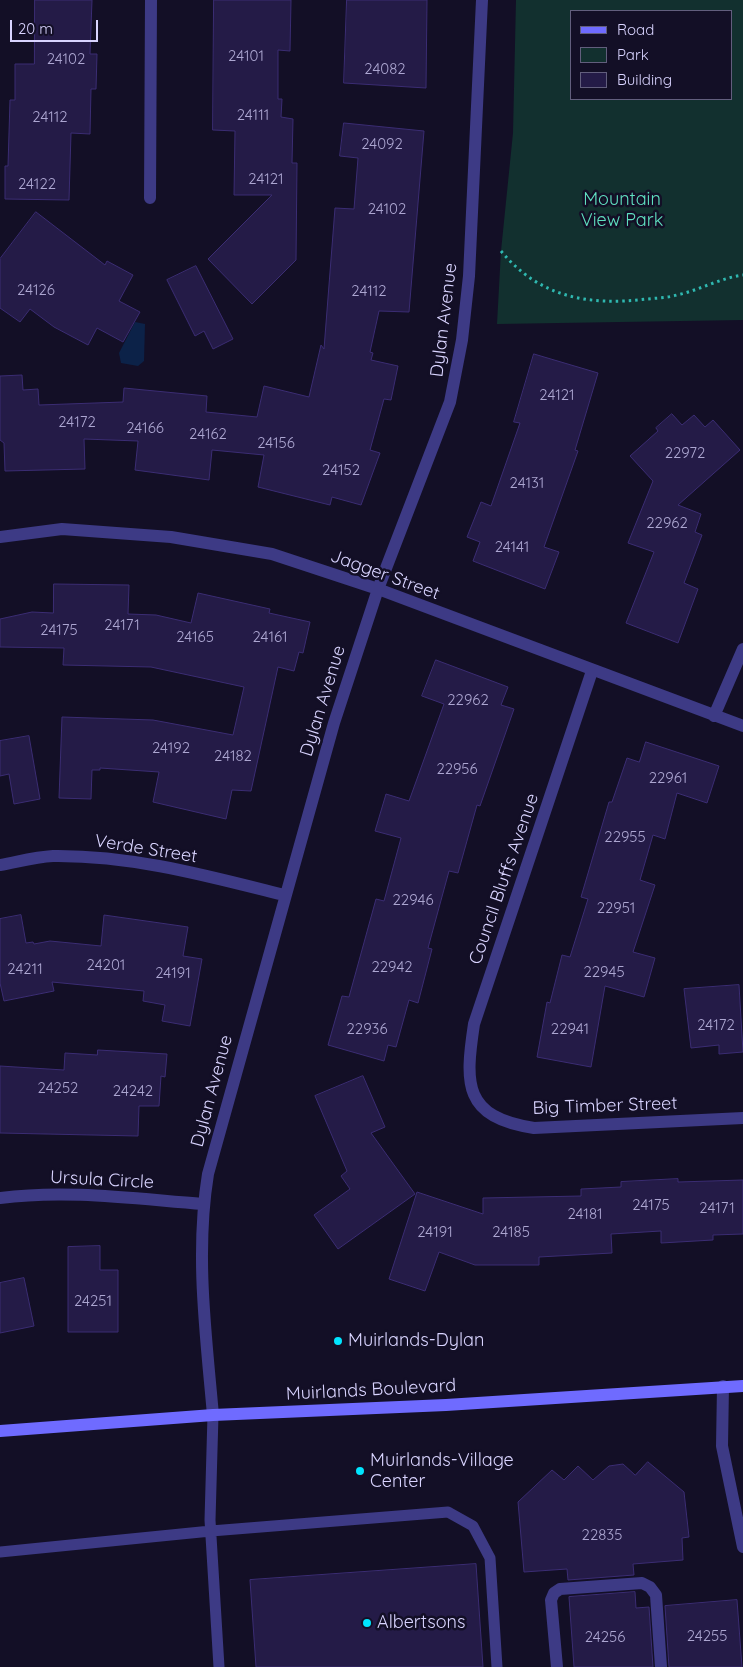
<!DOCTYPE html>
<style>
body{margin:0}
#map{position:relative;width:743px;height:1667px;overflow:hidden;background:#130f26;font-family:Quicksand,sans-serif}
canvas{display:block}
.legend{position:absolute;left:570px;top:10px;width:162px;height:90px;box-sizing:border-box;background:#130f26;border:1px solid #625e7d;margin:0;padding:6px 9px;list-style:none;font-size:15px;color:#d9d4ff}
.legend li{display:flex;align-items:center;gap:10px;height:25px}
.legend b{width:25px;border:1px solid #625e7d}
.scale{position:absolute;left:10px;top:20px;width:88px;height:22px;box-sizing:border-box;border:2px solid #d9d4ff;border-top:0;padding-left:6px;font-size:15px;line-height:18px;white-space:nowrap;color:#d9d4ff;-webkit-text-stroke:4px #130f26;paint-order:stroke}
</style>
<div id="map">
<canvas width="743" height="1667"></canvas>
<ul class="legend">
<li><b style="height:6px;background:#6f6bff"></b>Road</li>
<li><b style="height:14px;background:#12302f"></b>Park</li>
<li><b style="height:14px;background:#241b47"></b>Building</li>
</ul>
<div class="scale">20 m</div>
</div>
<script>
const ctx = document.querySelector('canvas').getContext('2d');
ctx.lineJoin = 'round';
function paint(path, color) { ctx.fillStyle = color; ctx.fill(path, 'evenodd'); }
function stroke(path, color, width, dash) { ctx.strokeStyle = color; ctx.lineWidth = width; ctx.lineCap = dash ? 'butt' : 'round'; ctx.setLineDash(dash || []); ctx.stroke(path); }
function drawText(font, color, halo, rows, align = 'center') {
  ctx.font = font + ' Quicksand,sans-serif'; ctx.lineWidth = 5; ctx.setLineDash([]); ctx.textBaseline = 'middle'; ctx.strokeStyle = halo; ctx.fillStyle = color; for (const [text, x, y, turn = 0] of rows) {
    ctx.save(); ctx.translate(x, y); ctx.rotate((+turn || 0) * Math.PI / 180); ctx.textAlign = isNaN(turn) ? turn : align; if (halo) ctx.strokeText(text, 0, 0); ctx.fillText(text, 0, 0); ctx.restore();
  }
}
paint(new Path2D(`
 M516 0H743V320L497 324 501 251 513 133ZM572 11H732V99H572Z`), '#12302f');
paint(new Path2D(`
 M135 322 145 324 144 361 138 366 121 363 119 353Z`), '#0c2248');
const building = new Path2D(`
 M35 0H92L90 54H97L96 89H91L90 134 71 133 69 200 5 199V166H8L10 100H15V64H34Z
 M214 0H291L290 51 278 50V99H282L281 117 293 119 292 163H297L296 260 252 304 208 259 272 195H234L235 131 213 130Z
 M347 0H427L426 88 344 83Z
 M344 123 424 131 409 312 379 311 370 352 373 353 371 360 398 366 391 400 384 399 370 450 380 453 361 505 332 497 330 505 258 487 264 455 212 450 209 480 135 470 138 441 84 439 85 469 5 471 4 443 0 440V376L22 375 23 390 38 389 39 405 123 402 124 388 207 396 206 412 257 417 264 386 309 397 321 345 324 349 335 208 354 209 358 158 340 156Z
 M36 212 105 265 107 261 133 275 119 301 140 312 123 342 97 328 88 345 54 327 30 309 20 322 0 308V259Z
 M196 266 233 339 213 349 204 331 195 336 167 280Z
 M534 354 598 373 575 450 578 451 544 547 559 552 545 589 473 561 480 542 467 537 481 502 491 506 520 423 514 422Z
 M672 414 682 425 694 415 705 427 713 420 740 450 678 505 701 514 695 532 702 535 684 583 698 589 678 643 626 623 654 552 628 543 653 481 630 456 658 431 656 428Z
 M54 584 129 585 128 614 156 615 191 623 198 593 270 609 269 613 310 622 303 653 299 652 294 671 278 667 251 791 232 790 226 819 153 802 159 772 100 768V770H92L91 799 59 798 62 717 153 720 233 735 244 687 151 667 63 665 64 648 0 647V619L32 612 53 613Z
 M436 660 508 687 501 705 514 709 480 806 477 805 458 873 449 871 428 948 432 949 418 1003 409 1000 396 1047 388 1045 384 1061 328 1045 342 996 349 997 376 899 384 901 401 838 375 831 386 794 409 801 444 704 422 696Z
 M29 736 40 799 14 804 9 774 0 776V741Z
 M646 742 719 766 707 803 677 793 665 839 653 835 640 880 655 885 633 952 655 958 644 997 605 986 591 1067 537 1057 547 1002 550 1003 562 955 570 957 588 899 581 897 609 802H612L627 758 639 762Z
 M21 915 26 943 33 942 34 944 50 941 101 946 104 915 188 927 183 956 202 959 190 1026 162 1021 165 1005 143 1001 144 991 52 982 54 991 4 1001 0 983V919Z
 M739 985 743 1052 719 1054V1045L691 1048 684 989Z
 M98 1050 167 1054 165 1077 161 1076 159 1106H139L138 1136 0 1133V1066L64 1070 65 1053 97 1055Z
 M363 1076 385 1127 371 1133 415 1194 338 1249 314 1215 350 1189 341 1176 347 1171 315 1096Z
 M678 1179V1182L743 1180V1234L713 1235V1240L661 1243V1231L611 1234 612 1253 539 1257V1265H475L439 1252 425 1291 389 1279 417 1192 483 1214V1198L581 1196V1189L621 1187V1182Z
 M100 1246V1270H118V1332H68V1247Z
 M24 1278 34 1326 0 1333V1283Z
 M648 1462 684 1492 689 1537 682 1538 683 1560 633 1564 634 1575 568 1580 567 1569 524 1572 518 1502 552 1470 564 1480 578 1466 593 1480 609 1466 623 1464 635 1475Z
 M476 1564 483 1667H256L250 1580Z
 M635 1592 636 1608 649 1607 653 1667H574L569 1597Z
 M737 1600 742 1667H669L665 1606Z`);
paint(building, '#241b47');
stroke(building, '#3b2d73', 1);
stroke(new Path2D(`
 M501 251C540 298 589 306 647 299 657 298 667 298 677 295 700 290 720 278 743 275`), '#2fb8b0', 3, [2.5, 4]);
stroke(new Path2D(`
 M213 1415 210 1520 219 1667
 M0 1552 211 1531 448 1512 473 1526 490 1558 497 1667`), '#3d3a85', 11);
stroke(new Path2D(`
 M150 198 151 0
 M0 537 62 529 171 537 272 554 378 589 743 726
 M592 671 474 1024C465 1084 463 1117 534 1128L743 1118
 M714 716 743 649
 M0 865C17 862 35 857 53 856 132 855 208 876 284 895
 M0 1198C67 1189 136 1199 203 1204
 M723 1386 722 1446 743 1547
 M213 1415C206 1335 195 1254 208 1174L334 723 378 589 450 402 462 340 469 276 482 0
 M557 1667 551 1600 554 1593 560 1589 642 1583 650 1587 656 1595 661 1667`), '#3d3a85', 12);
stroke(new Path2D(`
 M0 1431 213 1415 446 1405 743 1386`), '#6f6bff', 12);
for (const [x, y, r, color] of [
 [338,1341,5,"#00e5ff"],
 [360,1471,5,"#00e5ff"],
 [367,1623,5,"#00e5ff"]
]) { const dot = new Path2D(); dot.arc(x, y, r, 0, 2 * Math.PI); ctx.fillStyle = color; ctx.fill(dot); stroke(dot, '#130f26', 2); }
drawText('15px', '#aca6d1', null, [
 ["24101",246,56],
 ["24102",66,59],
 ["24082",385,69],
 ["24111",253,115],
 ["24112",50,117],
 ["24092",382,144],
 ["24121",266,179],
 ["24122",37,184],
 ["24102",387,209],
 ["24126",36,290],
 ["24112",369,291],
 ["24121",557,395],
 ["24172",77,422],
 ["24166",145,428],
 ["24162",208,434],
 ["24156",276,443],
 ["22972",685,453],
 ["24152",341,470],
 ["24131",527,483],
 ["22962",667,523],
 ["24141",512,547],
 ["24171",122,625],
 ["24175",59,630],
 ["24165",195,637],
 ["24161",270,637],
 ["22962",468,700],
 ["24192",171,748],
 ["24182",233,756],
 ["22956",457,769],
 ["22961",668,778],
 ["22955",625,837],
 ["22946",413,900],
 ["22951",616,908],
 ["24201",106,965],
 ["22942",392,967],
 ["24211",25,969],
 ["22945",604,972],
 ["24191",173,973],
 ["24172",716,1025],
 ["22936",367,1029],
 ["22941",570,1029],
 ["24252",58,1088],
 ["24242",133,1091],
 ["24175",651,1205],
 ["24171",717,1208],
 ["24181",585,1214],
 ["24191",435,1232],
 ["24185",511,1232],
 ["24251",93,1301],
 ["22835",602,1535],
 ["24255",707,1636],
 ["24256",605,1637]
]);
drawText('18px', '#5fe0c0', '#130f26', [
 ["Mountain",622,200],
 ["View Park",622,221]
]);
drawText('18px', '#d9d4ff', '#130f26', [
 ["Dylan Avenue",444,320,-83],
 ["Jagger Street",385,575,20],
 ["Dylan Avenue",323,701,-73],
 ["Verde Street",146,849,9],
 ["Council Bluffs Avenue",504,879,-71],
 ["Dylan Avenue",212,1091,-75],
 ["Big Timber Street",605,1106,-2],
 ["Ursula Circle",102,1180,3],
 ["Muirlands Boulevard",371,1390,-3]
]);
drawText('18px', '#d9d4ff', '#130f26', [
 ["Muirlands-Dylan",348,1341],
 ["Muirlands-Village",370,1461],
 ["Center",370,1482],
 ["Albertsons",377,1623]
], 'left');
</script>
